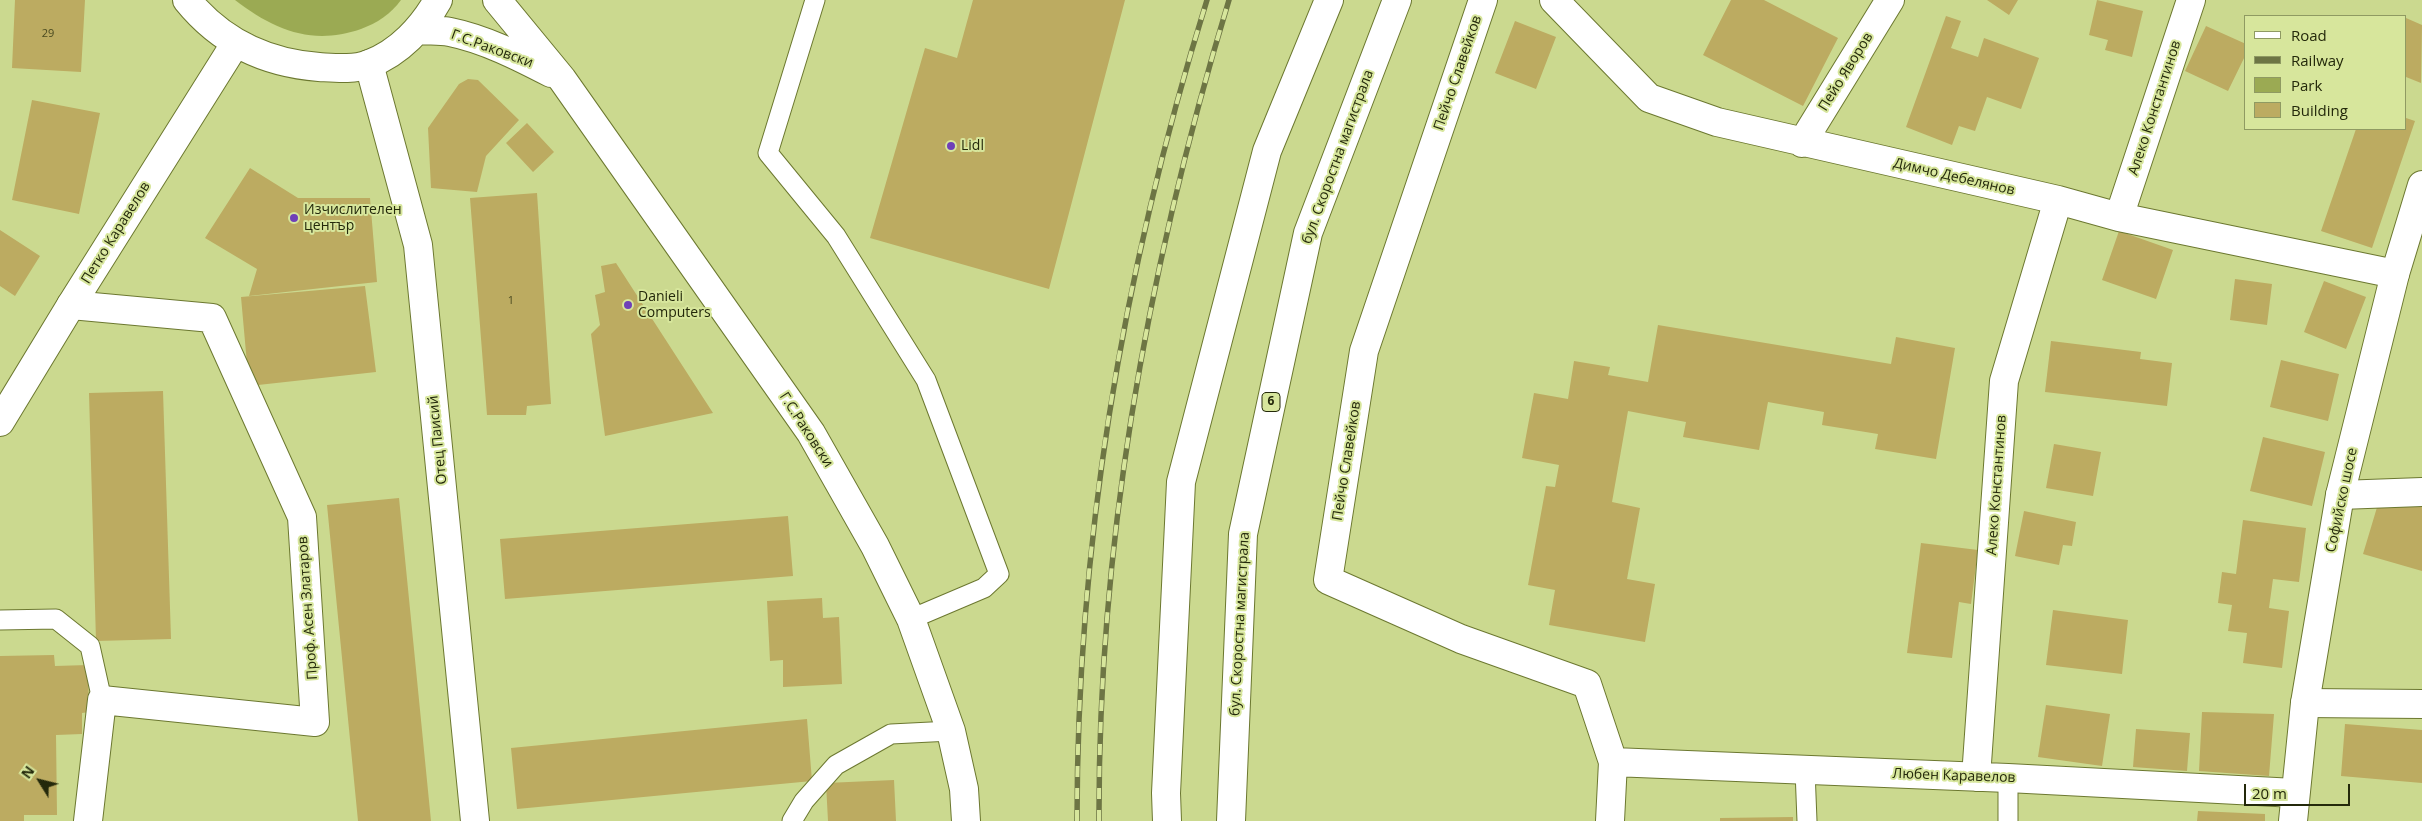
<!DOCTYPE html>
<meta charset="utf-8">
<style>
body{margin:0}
#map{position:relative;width:2422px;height:821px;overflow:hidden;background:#cbd98f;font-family:"Open Sans",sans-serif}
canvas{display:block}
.legend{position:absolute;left:2244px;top:15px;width:162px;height:115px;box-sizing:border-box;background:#d7e69c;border:1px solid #8f9a62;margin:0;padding:6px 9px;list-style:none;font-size:15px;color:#24290b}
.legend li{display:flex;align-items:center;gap:10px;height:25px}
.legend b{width:25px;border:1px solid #8f9a62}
.north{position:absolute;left:15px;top:756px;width:50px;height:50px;-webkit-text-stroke:4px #d7e69c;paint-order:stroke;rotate:306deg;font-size:14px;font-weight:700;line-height:20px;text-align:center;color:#24290b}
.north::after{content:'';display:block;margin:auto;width:18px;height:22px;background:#24290b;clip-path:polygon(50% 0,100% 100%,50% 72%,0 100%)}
.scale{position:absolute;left:2244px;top:784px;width:106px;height:22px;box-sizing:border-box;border:2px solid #24290b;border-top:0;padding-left:6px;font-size:15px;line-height:18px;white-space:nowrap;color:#24290b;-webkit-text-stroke:4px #d7e69c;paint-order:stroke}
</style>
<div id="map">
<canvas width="2422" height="821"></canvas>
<ul class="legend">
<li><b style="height:6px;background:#fff"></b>Road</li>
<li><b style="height:6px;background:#6d7544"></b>Railway</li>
<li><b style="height:14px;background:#9baa53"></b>Park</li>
<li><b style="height:14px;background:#bcab61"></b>Building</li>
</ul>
<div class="north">N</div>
<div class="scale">20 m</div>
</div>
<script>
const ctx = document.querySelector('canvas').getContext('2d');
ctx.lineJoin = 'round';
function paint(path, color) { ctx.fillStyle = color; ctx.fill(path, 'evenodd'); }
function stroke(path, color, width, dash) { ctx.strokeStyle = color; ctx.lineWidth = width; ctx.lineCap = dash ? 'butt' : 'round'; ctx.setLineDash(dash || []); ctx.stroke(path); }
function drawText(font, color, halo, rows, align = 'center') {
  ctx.font = font + ' "Open Sans",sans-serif'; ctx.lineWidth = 4; ctx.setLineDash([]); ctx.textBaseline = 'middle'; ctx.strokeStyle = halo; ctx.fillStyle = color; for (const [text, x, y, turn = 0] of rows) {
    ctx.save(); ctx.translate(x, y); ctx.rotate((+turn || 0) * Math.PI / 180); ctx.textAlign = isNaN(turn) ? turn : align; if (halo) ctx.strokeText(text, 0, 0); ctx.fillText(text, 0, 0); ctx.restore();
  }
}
paint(new Path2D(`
 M235 0H401C391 14 377 23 361 29 312 46 274 30 235 0Z`), '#9baa53');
paint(new Path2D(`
 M15 0H85L81 72 12 68Z
 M973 0H1125L1049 289 870 238 925 48 957 58Z
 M1731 0H1764L1838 38 1803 106 1703 55Z
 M1987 0H2018L2009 15Z
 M2097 0 2143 11 2132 57 2105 50 2108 40 2089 35Z
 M1946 16 1961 21 1951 48 1978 57 1984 38 2039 58 2021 109 1987 97 1975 131 1959 126 1952 145 1906 127Z
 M2406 18 2422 25 2421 83 2406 77Z
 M1515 21 1556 37 1536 89 1495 73Z
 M2206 26 2246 44V54L2228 91 2185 71Z
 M468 79 478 80 519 120 486 156 477 192 431 188 428 128 459 84Z
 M32 100 100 113 79 214 12 200Z
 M2406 118 2415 121 2372 248 2321 231 2356 129H2406Z
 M527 123 554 152 533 172 506 143Z
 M250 168 298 198H370L377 282 249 296 257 269 205 238Z
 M537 193 551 404 527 406 526 415H487L470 198Z
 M0 230 40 256 15 296 0 286Z
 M2119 231 2173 250 2156 299 2102 280Z
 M616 263 713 413 605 436 591 334 600 325 595 295 605 292 601 266Z
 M2235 279 2272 284 2267 325 2230 320Z
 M2324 281 2366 297 2346 349 2304 332Z
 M365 286 376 372 249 386 241 297Z
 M1658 325 1891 364 1896 337 1955 348 1936 459 1875 449 1878 434 1822 425 1824 412 1768 402 1759 450 1683 437 1686 422 1628 411 1612 502 1640 508 1627 579 1655 584 1645 642 1549 625 1555 590 1528 585 1546 486 1555 487 1559 465 1522 458 1534 393 1568 399 1574 361 1610 367 1608 375 1648 382Z
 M2051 341 2141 352 2140 359 2172 363 2167 406 2045 392Z
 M2281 360 2339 374 2328 421 2270 407Z
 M163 391 171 639 96 641 89 393Z
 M2263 437 2325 452 2312 506 2250 491Z
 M2054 444 2101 452 2093 496 2046 488Z
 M2381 494 2422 505V571L2363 554Z
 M399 498 431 821H358L327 505Z
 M2024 511 2076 522 2072 546 2063 545 2059 565 2015 556Z
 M788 516 793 576 505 599 500 539Z
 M2243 520 2306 528 2299 582 2273 579 2269 608 2289 611 2282 668 2243 663 2247 633 2228 631 2232 605 2218 603 2222 572 2236 574Z
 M1921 543 1978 550 1971 604 1959 602 1952 658 1907 653Z
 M822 598 823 618 839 617 842 684 783 687V660L770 661 767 601Z
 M2053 610 2128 620 2122 674 2046 665Z
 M54 655 55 666 88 665 89 712 82 713V734L56 735 57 815H24V821H0V656Z
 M2046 705 2110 714 2102 766 2038 757Z
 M2202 712 2274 714 2269 776 2199 771Z
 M807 719 812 781 517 809 511 748Z
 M2345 724 2422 730V783L2341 776Z
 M2136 729 2190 733 2187 771 2133 767Z
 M894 780 896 821H828L826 783Z
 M2198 811 2265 814V821H2197Z
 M1793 817V821H1720V818Z`), '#bcab61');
const lane = new Path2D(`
 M815 0 768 153 836 236 926 380 999 574 984 588 911 619
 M0 620 56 619 90 646 102 700
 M1805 770 1807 821
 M2008 778V821
 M792 821 804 801 836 765 891 734 951 731`);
const street = new Path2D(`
 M1483 0 1364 351 1328 580 1461 639 1587 684 1613 762 1610 821
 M1554 0 1649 98 1717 122 2058 200 2119 217 2395 274
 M369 64 418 245 475 821
 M1802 143 1890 0
 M2119 217 2191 0
 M71 305 212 318 302 517 315 722 102 700 88 821
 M2340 495 2422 492
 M2305 703 2422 704
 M1613 762 2008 778 2295 793
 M1976 777 2004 381 2058 200`);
const secondary = new Path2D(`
 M187 0C221 42 266 63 319 67 336 68 353 70 369 64 399 53 423 27 438 0
 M497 0 562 79 811 433 875 546 911 619 951 731 964 789 966 821
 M418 30C429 31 440 30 450 32 485 39 520 57 551 73
 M0 422 71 305 235 44
 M2293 821 2305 703 2340 495 2395 274 2422 185`);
const highway = new Path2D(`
 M1167 821 1166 793 1181 482 1267 151 1329 0
 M1231 821 1243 534 1308 233 1397 0`);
stroke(lane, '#6c7830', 21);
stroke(street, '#6c7830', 30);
stroke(secondary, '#6c7830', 30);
stroke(highway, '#6c7830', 30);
stroke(lane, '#fff', 19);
stroke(street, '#fff', 28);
stroke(secondary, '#fff', 28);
stroke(highway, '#fff', 28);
const rail = new Path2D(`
 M1077 821C1077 539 1123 269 1207 0
 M1099 821C1098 542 1148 266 1229 0`);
stroke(rail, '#6d7544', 5.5);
stroke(rail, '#d7e69c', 4, [11]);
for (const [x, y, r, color] of [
 [951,146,5,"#6f40b8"],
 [294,218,5,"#6f40b8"],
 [628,305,5,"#6f40b8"]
]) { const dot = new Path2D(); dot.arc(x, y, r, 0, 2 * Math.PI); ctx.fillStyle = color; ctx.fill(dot); stroke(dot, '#d7e69c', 2); }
drawText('11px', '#4a4a20', null, [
 ["29",48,34],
 ["1",511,301]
]);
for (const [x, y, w] of [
 [1271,402,18]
]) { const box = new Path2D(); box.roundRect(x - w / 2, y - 9.5, w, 19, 4); ctx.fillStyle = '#d7e69c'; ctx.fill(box); stroke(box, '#24290b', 1); }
drawText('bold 12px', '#24290b', null, [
 ["6",1271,402]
]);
drawText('14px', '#24290b', '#d7e69c', [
 ["Г.С.Раковски",492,49,20],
 ["Пейо Яворов",1846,72,-58],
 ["Пейчо Славейков",1458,73,-71],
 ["Алеко Константинов",2155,108,-72],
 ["бул. Скоростна магистрала",1338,157,-70],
 ["Димчо Дебелянов",1954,177,13],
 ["Петко Каравелов",116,233,-58],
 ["Г.С.Раковски",806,430,57],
 ["Отец Паисий",438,440,-96],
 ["Пейчо Славейков",1347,461,-81],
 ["Алеко Константинов",1997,485,-86],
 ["Софийско шосе",2342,500,-78],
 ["Проф. Асен Златаров",308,608,-94],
 ["бул. Скоростна магистрала",1240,624,-87],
 ["Любен Каравелов",1954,776,2]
]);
drawText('14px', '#24290b', '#d7e69c', [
 ["Lidl",961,146],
 ["Изчислителен",304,210],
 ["център",304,226],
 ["Danieli",638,297],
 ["Computers",638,313]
], 'left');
</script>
